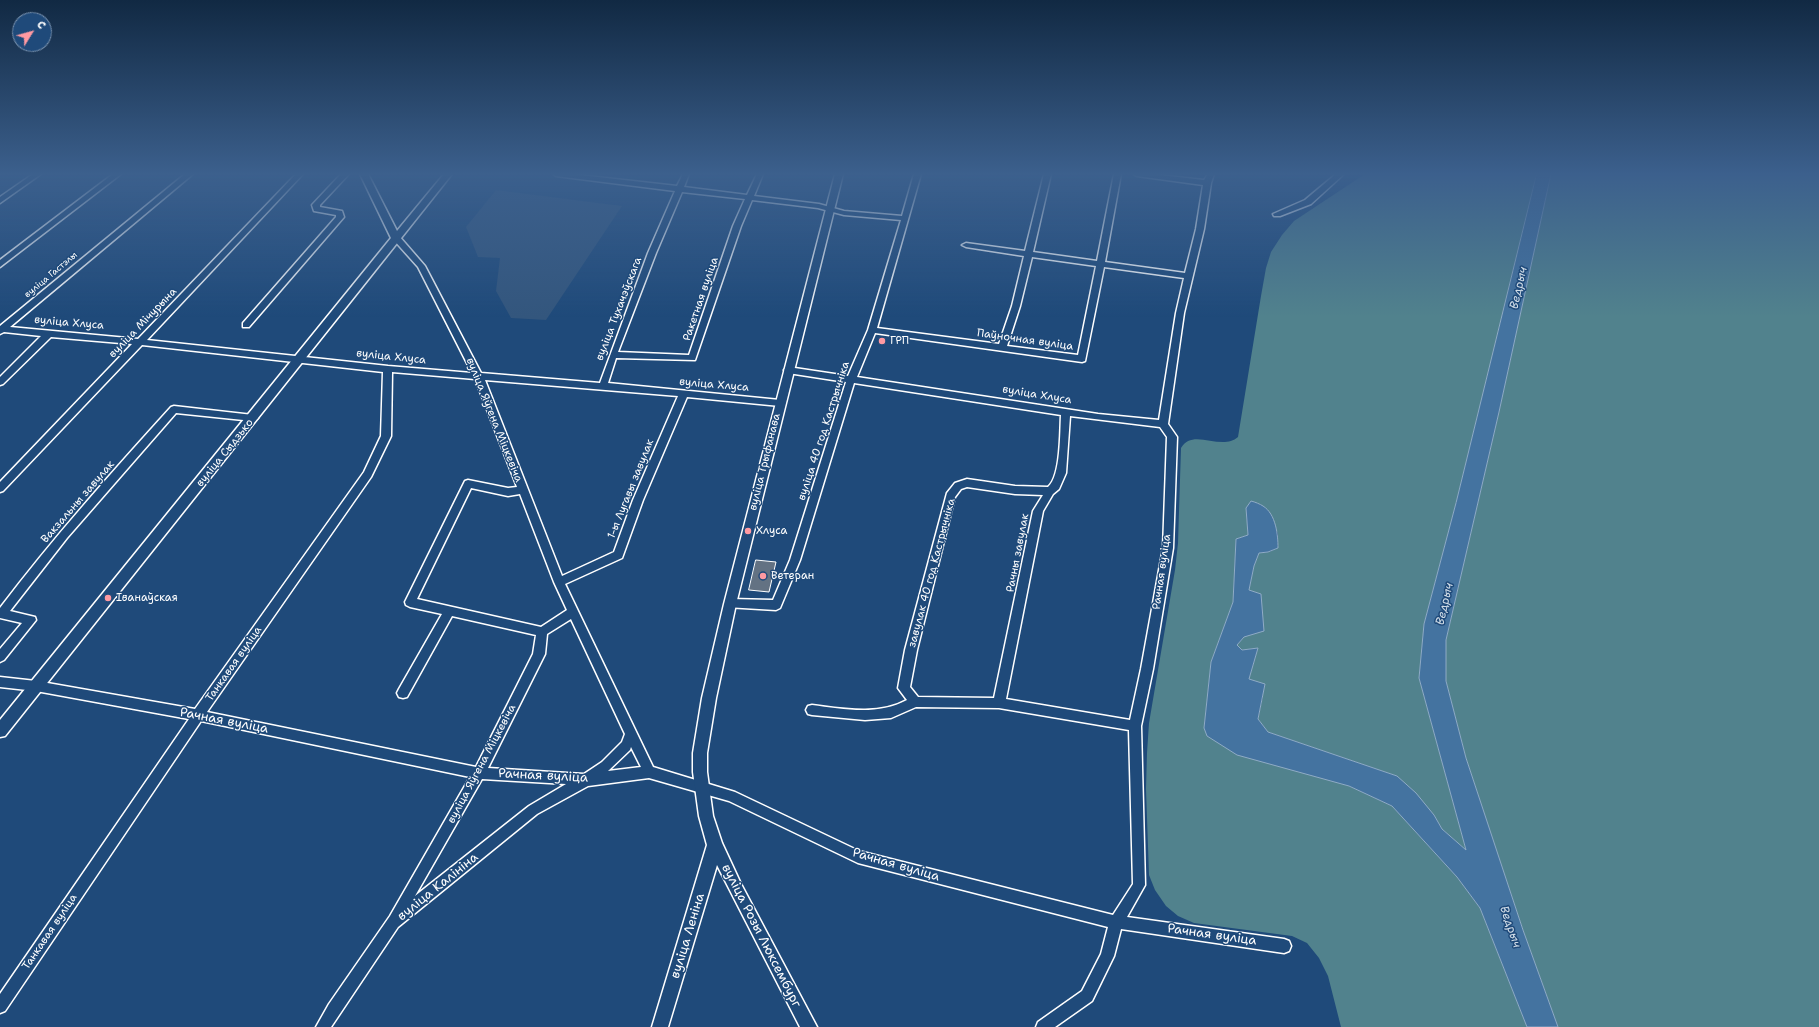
<!DOCTYPE html>
<meta charset="utf-8">
<style>
body{margin:0}
#map{position:relative;width:1819px;height:1027px;overflow:hidden;background:#1f4a7a;font-family:"Shantell Sans",sans-serif}
canvas{display:block}
.north{position:absolute;left:12px;top:12px;width:40px;height:40px;box-sizing:border-box;background:#1f4a7a;border:1px solid #7992af;border-radius:50%;rotate:53deg;font-size:11px;font-weight:700;line-height:16px;text-align:center;color:#fff}
.north::after{content:'';display:block;margin:auto;width:14px;height:18px;background:#ff9aa2;clip-path:polygon(50% 0,100% 100%,50% 72%,0 100%)}
</style>
<div id="map">
<canvas width="1819" height="1027"></canvas>
<div class="north">С</div>
</div>
<script>
const ctx = document.querySelector('canvas').getContext('2d');
ctx.lineJoin = 'round';
function paint(path, color) { ctx.fillStyle = color; ctx.fill(path, 'evenodd'); }
function stroke(path, color, width, dash) { ctx.strokeStyle = color; ctx.lineWidth = width; ctx.lineCap = dash ? 'butt' : 'round'; ctx.setLineDash(dash || []); ctx.stroke(path); }
function drawText(font, color, halo, rows, align = 'center') {
  ctx.font = font + ' "Shantell Sans",sans-serif'; ctx.lineWidth = 3; ctx.setLineDash([]); ctx.textBaseline = 'middle'; ctx.strokeStyle = halo; ctx.fillStyle = color; for (const [text, x, y, turn = 0] of rows) {
    ctx.save(); ctx.translate(x, y); ctx.rotate((+turn || 0) * Math.PI / 180); ctx.textAlign = isNaN(turn) ? turn : align; if (halo) ctx.strokeText(text, 0, 0); ctx.fillText(text, 0, 0); ctx.restore();
  }
}
paint(new Path2D(`
 M496 190 622 206 546 320 511 318 496 291 500 258 478 257 466 227Z`), '#33567d');
paint(new Path2D(`
 M1365 174H1537L1456 503 1424 624 1419 678 1466 850 1442 829 1434 815 1397 776 1268 732 1258 719 1263 696 1249 679 1258 648 1242 650 1237 645 1244 637 1249 590 1254 566 1259 553 1269 552 1278 548V534L1272 518 1246 508 1248 535 1236 539 1233 602 1211 662 1204 728 1307 773 1349 786 1392 806 1457 877 1480 908 1527 1027H1341L1328 976 1319 958 1307 943 1292 936 1194 923 1178 916 1166 906 1155 890 1149 875 1146 789 1147 753 1149 723 1175 570 1178 543 1181 448C1193 427 1221 452 1238 437L1261 296 1266 268 1271 252 1282 235 1294 221Z
 M1551 174H1819V1027H1558L1523 930 1466 758 1446 681V640L1499 412Z`), '#51828d');
const water = new Path2D(`
 M1537 174H1551L1499 412 1446 640V681L1466 758 1523 930 1558 1027H1527L1480 908 1457 877 1392 806 1349 786 1237 755 1207 736 1204 728 1211 662 1233 602 1236 539 1248 535 1246 508 1251 501C1255 502 1260 504 1263 506 1276 514 1278 535 1278 548L1268 552 1259 553 1254 566 1249 590 1261 594 1264 631 1244 637 1237 645 1242 650 1258 648 1249 679 1265 684 1258 719 1268 732 1397 776 1416 793 1434 815 1442 829 1466 850 1419 678 1424 624 1456 503Z`);
paint(water, '#4473a0');
stroke(water, '#8fabc6', 1);
const building = new Path2D(`
 M756 560 776 562 769 592 749 590Z`);
paint(building, '#637283');
stroke(building, '#fff', 1);
const minor = new Path2D(`
 M33 174H41L0 203V197Z
 M113 174H121L0 267V260Z
 M185 174H193L10 327 138 339 296 174H303L147 340 388 366 472 373 418 267 392 238 396 236H399L425 266 481 373 600 383 648 253 675 191 556 176 553 174H571L677 186 683 174H689L684 187 747 195 757 174H763L754 196 819 204 844 211 902 216 914 174H921L877 328 999 344 1012 306 1024 256 966 247 962 245 966 243 1025 251 1044 174H1051L1033 252 1097 261 1114 174H1121L1105 262 1185 273 1196 229 1203 185 1137 176 1133 174H1151L1204 180 1208 174H1214L1211 183 1204 229 1184 313 1168 424 1177 437 1173 548 1153 669 1141 726 1145 885 1127 917 1284 939 1289 941 1291 946 1289 951 1284 953 1121 929 1114 956 1092 1001 1055 1027H1036L1038 1022 1082 991 1101 954 1108 927 858 863 729 801 649 778 588 786 537 814 398 927 331 1027H316L329 1004 390 916 470 777 201 721 5 1011 0 1013V994L189 719 36 691 0 687V677L36 681 195 709 364 472 381 436 383 372 142 345 3 491 0 492V482L132 344 51 337 3 384 0 385V377L41 336 4 332 0 334V326ZM682 192 745 199 733 226 689 355 618 352 656 253ZM752 200 818 208 844 215 901 220 868 330 848 376 788 367 784 370 788 373 846 382 790 560 773 600 730 599 726 601 725 604 726 607 776 610 780 608 800 560 854 383 1061 415C1060 432 1061 476 1048 487L1015 486 967 479 955 483 947 493 905 650 898 688 907 700C878 716 843 709 812 705L808 706 806 710 808 714 812 715 865 720 891 718 916 707 999 708 1129 730 1133 884 1113 915 859 851 735 792 653 767 565 584 622 558 643 500 687 397 780 406 785 403 780 400 608 383 616 358 695 360 741 226ZM1032 257 1096 266 1078 355 1007 346 1020 306ZM1104 267 1184 278 1176 313 1159 420 1098 414 857 377 875 333 1082 362 1085 361ZM392 372 475 379 517 487 508 488 468 480 465 481 405 602 406 605 410 607 442 614 399 689 397 693 399 697 403 698 407 697 452 616 536 635 533 654 476 767 207 712 371 477 391 436ZM485 380 678 396 633 500 614 552 562 576ZM1070 416 1160 427 1167 437 1163 548 1141 669 1130 720 1006 699 1043 511 1053 494 1059 489 1066 473ZM967 487 1015 494 1043 495 1033 511 994 698 918 697 910 687 917 650 955 497 961 489ZM471 488 508 496 520 494 554 582 567 610 541 627 417 599ZM571 619 625 734 622 742 602 762 584 774 488 768 545 654 547 634ZM631 747 641 767 608 771 630 750ZM482 779 566 784 529 806 415 896Z
 M341 174H349L320 205V207L342 211 344 217 249 327H243V323L336 217V215L314 211 312 205Z
 M1336 174H1344L1311 204 1280 216H1274L1273 214 1305 200Z
 M174 406 253 415 258 418 253 421 176 413 67 538 10 611 35 617 36 620 4 660 0 662V649L22 623 0 618V608C53 538 112 472 171 407Z`);
const tertiary = new Path2D(`
 M360 174H368L397 231 444 174H452L5 736 0 737V720L391 238Z
 M835 174H843L736 604 716 698 707 753V772L713 816 722 843 741 884 817 1027H800L717 865 668 1027H652L707 845 699 816 693 772V753L702 698 724 604Z`);
stroke(minor, '#fff', 3);
stroke(tertiary, '#fff', 3);
paint(minor, '#1f4a7a');
paint(tertiary, '#1f4a7a');
const sky = ctx.createLinearGradient(0, 0, 0, 317);
sky.addColorStop(0, '#112943');
sky.addColorStop(0.55, '#3c608d');
sky.addColorStop(1, '#3c608d00');
ctx.fillStyle = sky;
ctx.fillRect(0, 0, 1819, 317);
for (const [x, y, r, color] of [
 [882,341,4,"#ff9aa2"],
 [748,531,4,"#ff9aa2"],
 [763,576,4,"#ff9aa2"],
 [108,598,4,"#ff9aa2"]
]) { const dot = new Path2D(); dot.arc(x, y, r, 0, 2 * Math.PI); ctx.fillStyle = color; ctx.fill(dot); stroke(dot, '#1f4a7a', 1.5); }
drawText('9px', '#fff', '#1f4a7a', [
 ["вуліца Гастэлы",51,275,-40]
]);
drawText('11px', '#fff', '#1f4a7a', [
 ["Ракетная вуліца",701,299,-71],
 ["вуліца Тухачэўскага",619,309,-69],
 ["вуліца Хлуса",69,323,5],
 ["вуліца Мічурына",143,323,-46],
 ["Паўночная вуліца",1025,340,8],
 ["вуліца Хлуса",391,357,6],
 ["вуліца Хлуса",714,385,5],
 ["вуліца Хлуса",1037,395,9],
 ["вуліца Яўгена Міцкевіча",494,420,68],
 ["вуліца 40 год Кастрычніка",824,431,-72],
 ["вуліца Сыдзько",225,453,-51],
 ["вуліца Трыфанава",765,462,-76],
 ["1-ы Лугавы завулак",631,489,-68],
 ["Вакзальны завулак",78,502,-49],
 ["Рачны завулак",1018,553,-79],
 ["Рачная вуліца",1162,572,-82],
 ["завулак 40 год Кастрычніка",932,573,-75],
 ["Танкавая вуліца",234,664,-55],
 ["вуліца Яўгена Міцкевіча",482,764,-62],
 ["Танкавая вуліца",50,932,-56]
]);
drawText('11px', '#fff', '#1f4a7a', [
 ["ГРП",890,341],
 ["Хлуса",756,531],
 ["Ветеран",771,576],
 ["Іванаўская",116,598]
], 'left');
drawText('italic 12px', '#d0dce7', '#1f4a7a', [
 ["Ведрыч",1519,288,-77],
 ["Ведрыч",1445,604,-77],
 ["Ведрыч",1510,927,71]
]);
drawText('13px', '#fff', '#1f4a7a', [
 ["Рачная вуліца",224,721,11],
 ["Рачная вуліца",543,776,3],
 ["Рачная вуліца",896,865,16],
 ["вуліца Калініна",438,887,-39],
 ["Рачная вуліца",1212,935,8],
 ["вуліца Леніна",688,936,-73],
 ["вуліца Розы Люксембург",761,936,63]
]);
</script>
